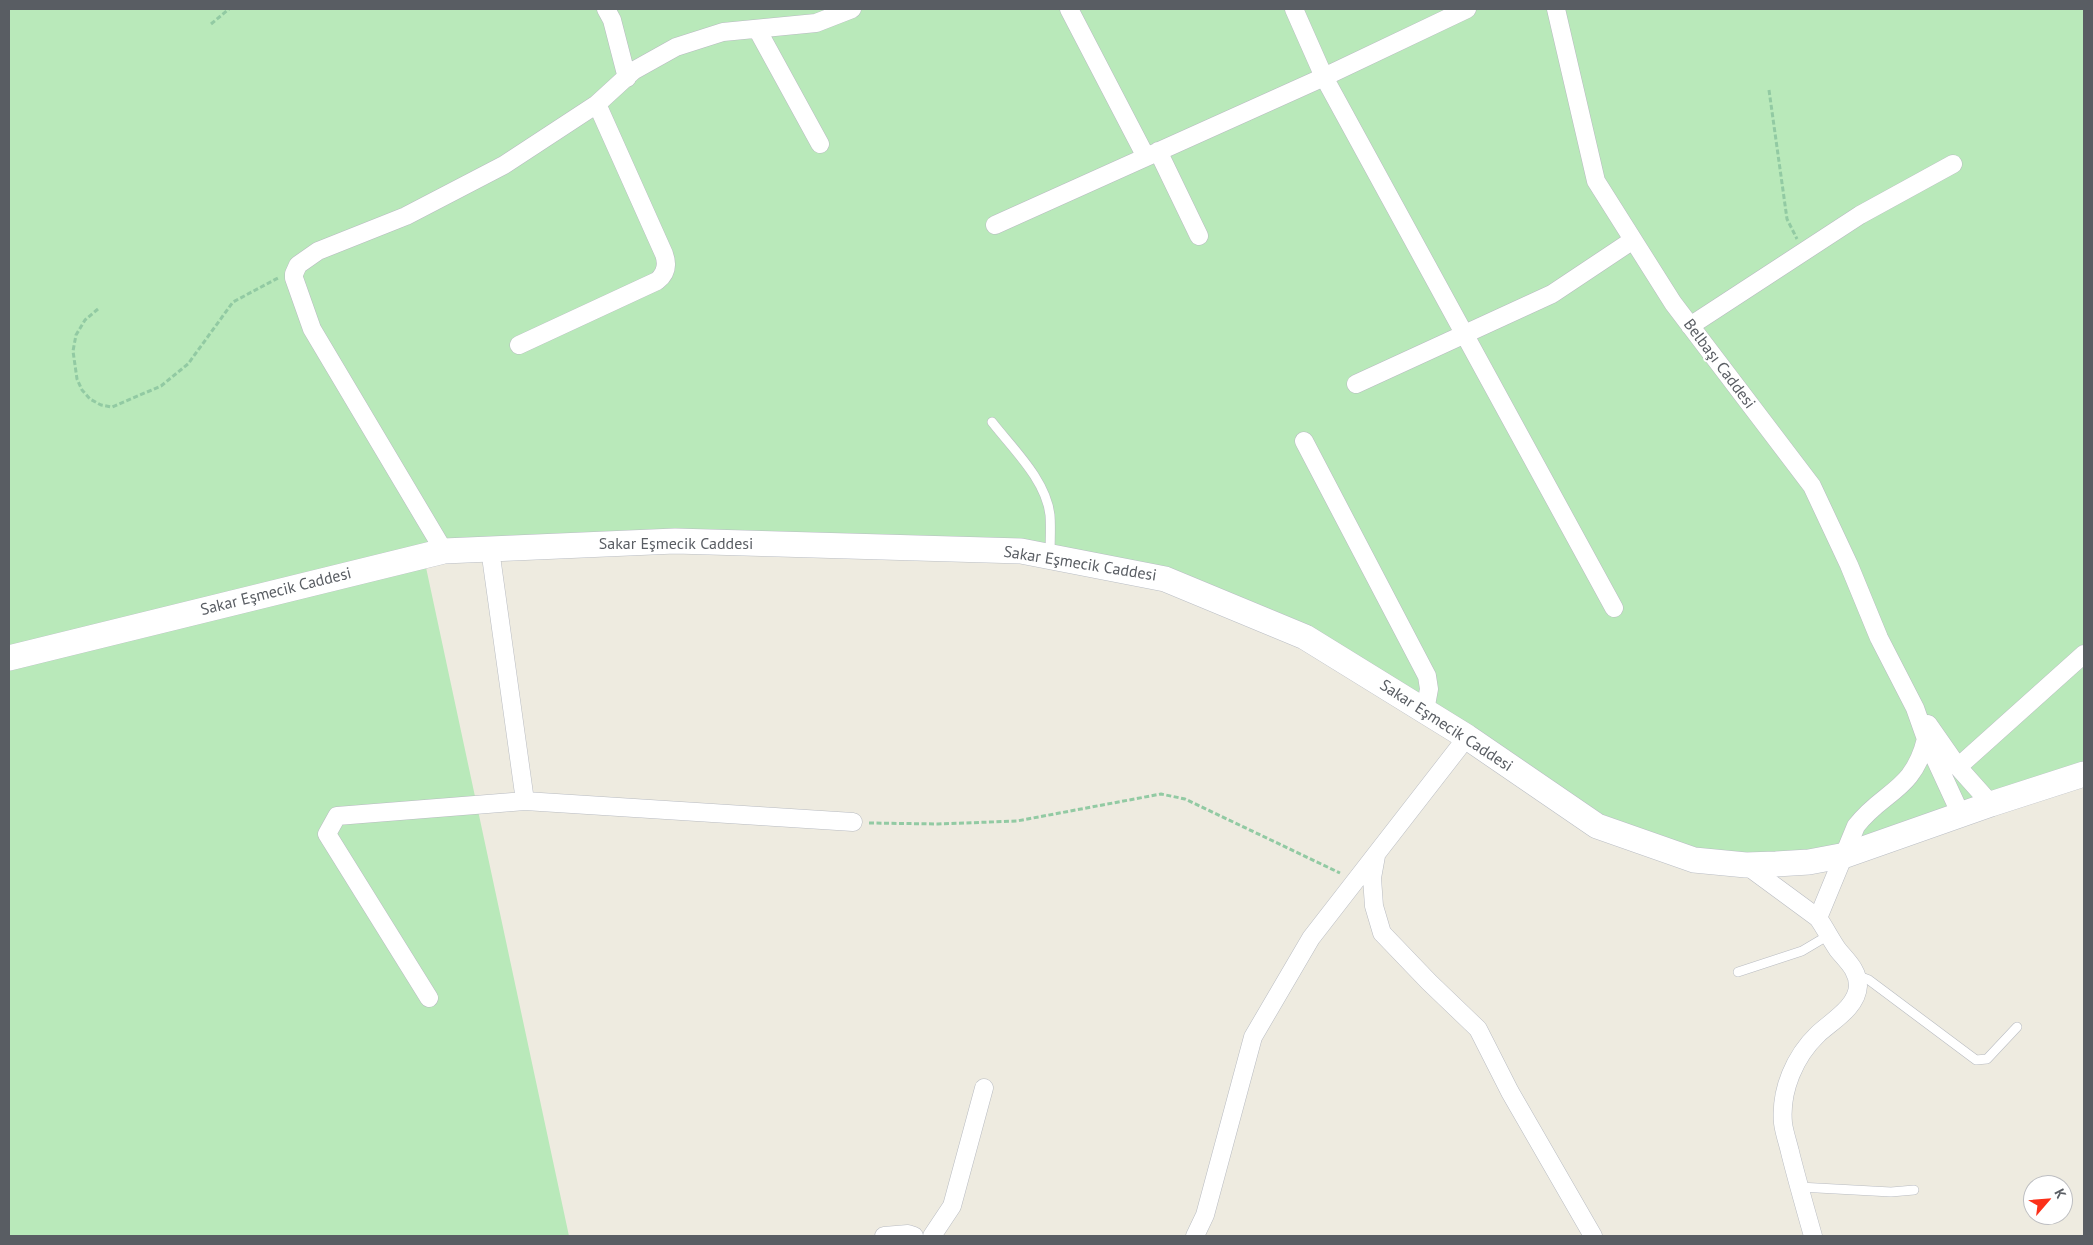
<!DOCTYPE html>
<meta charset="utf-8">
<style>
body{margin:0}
#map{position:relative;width:2093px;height:1245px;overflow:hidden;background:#eeebe0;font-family:"PT Sans",sans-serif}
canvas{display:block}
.frame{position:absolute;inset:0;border:10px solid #595d63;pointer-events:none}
.north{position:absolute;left:2023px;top:1175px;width:50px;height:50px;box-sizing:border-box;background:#fff;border:1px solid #bdbec1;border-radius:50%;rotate:63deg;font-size:14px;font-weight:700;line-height:20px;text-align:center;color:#595d63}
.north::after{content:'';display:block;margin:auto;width:18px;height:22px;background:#fb3019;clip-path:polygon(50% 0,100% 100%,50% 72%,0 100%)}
</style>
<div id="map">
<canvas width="2093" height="1245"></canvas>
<div class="frame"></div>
<div class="north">K</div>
</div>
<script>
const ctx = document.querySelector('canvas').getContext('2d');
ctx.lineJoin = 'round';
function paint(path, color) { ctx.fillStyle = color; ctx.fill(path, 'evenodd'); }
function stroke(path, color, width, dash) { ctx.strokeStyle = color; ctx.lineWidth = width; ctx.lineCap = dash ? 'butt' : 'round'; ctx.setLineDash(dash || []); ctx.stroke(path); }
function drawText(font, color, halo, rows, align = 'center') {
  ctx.font = font + ' "PT Sans",sans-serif'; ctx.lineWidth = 4; ctx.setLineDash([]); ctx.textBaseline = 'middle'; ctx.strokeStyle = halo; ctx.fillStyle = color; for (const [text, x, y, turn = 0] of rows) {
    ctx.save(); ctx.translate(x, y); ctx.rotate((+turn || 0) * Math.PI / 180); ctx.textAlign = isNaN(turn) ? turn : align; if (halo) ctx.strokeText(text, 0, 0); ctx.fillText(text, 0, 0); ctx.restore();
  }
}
paint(new Path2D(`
 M9 9H2084V774L1978 810 1767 862 1629 835 1377 680 1130 572 860 545 424 558 569 1236H9Z`), '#b9e9ba');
const lane = new Path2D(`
 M992 422C1013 449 1046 480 1050 515 1051 528 1050 542 1050 555
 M1738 972 1802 951 1829 935
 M1856 975 1869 980 1976 1060 1987 1059 2017 1027
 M1799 1187 1891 1192 1914 1190`);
const street = new Path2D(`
 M606 9 612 20 627 78
 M1069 9 1146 157
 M1294 9 1324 77 1614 608
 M1556 9 1596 181 1673 303 1812 486 1849 565 1879 638 1915 708 1926 739 1961 815
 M757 29 820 144
 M1158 151 1199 236
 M995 225 1324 77 1467 9
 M1690 326 1860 215 1953 164
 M519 345 657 281C666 274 668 265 664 254L597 104 633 71 676 47 723 32 816 23 852 9
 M1356 384 1552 294 1633 240
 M1304 441 1427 676 1429 689 1425 711
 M490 549 525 801 853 822
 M444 551 312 329 294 278V274L298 265 318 251 406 216 504 165 597 104
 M1928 724 1958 767 1991 804
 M1958 767 2084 654
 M1376 856 1372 878 1374 906 1382 933 1429 982 1478 1029 1510 1092 1593 1236
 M1746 865 1818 918
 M429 998 327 834 337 816 525 801
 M884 1236 908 1234 914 1236
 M932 1236 952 1206 984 1088
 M1195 1236 1205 1215 1253 1037 1311 938 1467 737
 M1813 1236C1805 1208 1797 1180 1790 1152 1788 1143 1784 1132 1783 1123 1780 1090 1795 1056 1818 1034 1832 1021 1857 1007 1858 986 1858 970 1847 961 1838 950 1831 940 1825 928 1818 918L1856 826C1884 790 1913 792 1926 739`);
const secondary = new Path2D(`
 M9 658 444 551 675 541 1021 551 1165 579 1305 637 1467 737 1597 826 1694 860 1746 865 1776 864 1809 862 1846 855 1991 804 2084 774`);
stroke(lane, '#b8bbc1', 10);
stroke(street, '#b8bbc1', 19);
stroke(secondary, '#b9bdc4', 26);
stroke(new Path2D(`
 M211 24 229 9
 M1769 90 1787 219 1797 239
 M98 309 85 320 76 335 73 351 77 379 82 390 90 399 101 405 112 407 161 386 188 364 233 302 278 278
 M869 823 938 824 1017 821 1161 794 1185 799 1340 873`), '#92caa3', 3, [5, 2.5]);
stroke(lane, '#fff', 9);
stroke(street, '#fff', 18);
stroke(secondary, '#fff', 25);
drawText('16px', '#595d63', '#fff', [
 ["Belbaşı Caddesi",1719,364,53],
 ["Sakar Eşmecik Caddesi",676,544],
 ["Sakar Eşmecik Caddesi",1080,564,9],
 ["Sakar Eşmecik Caddesi",276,592,-14],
 ["Sakar Eşmecik Caddesi",1446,726,33]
]);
</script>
